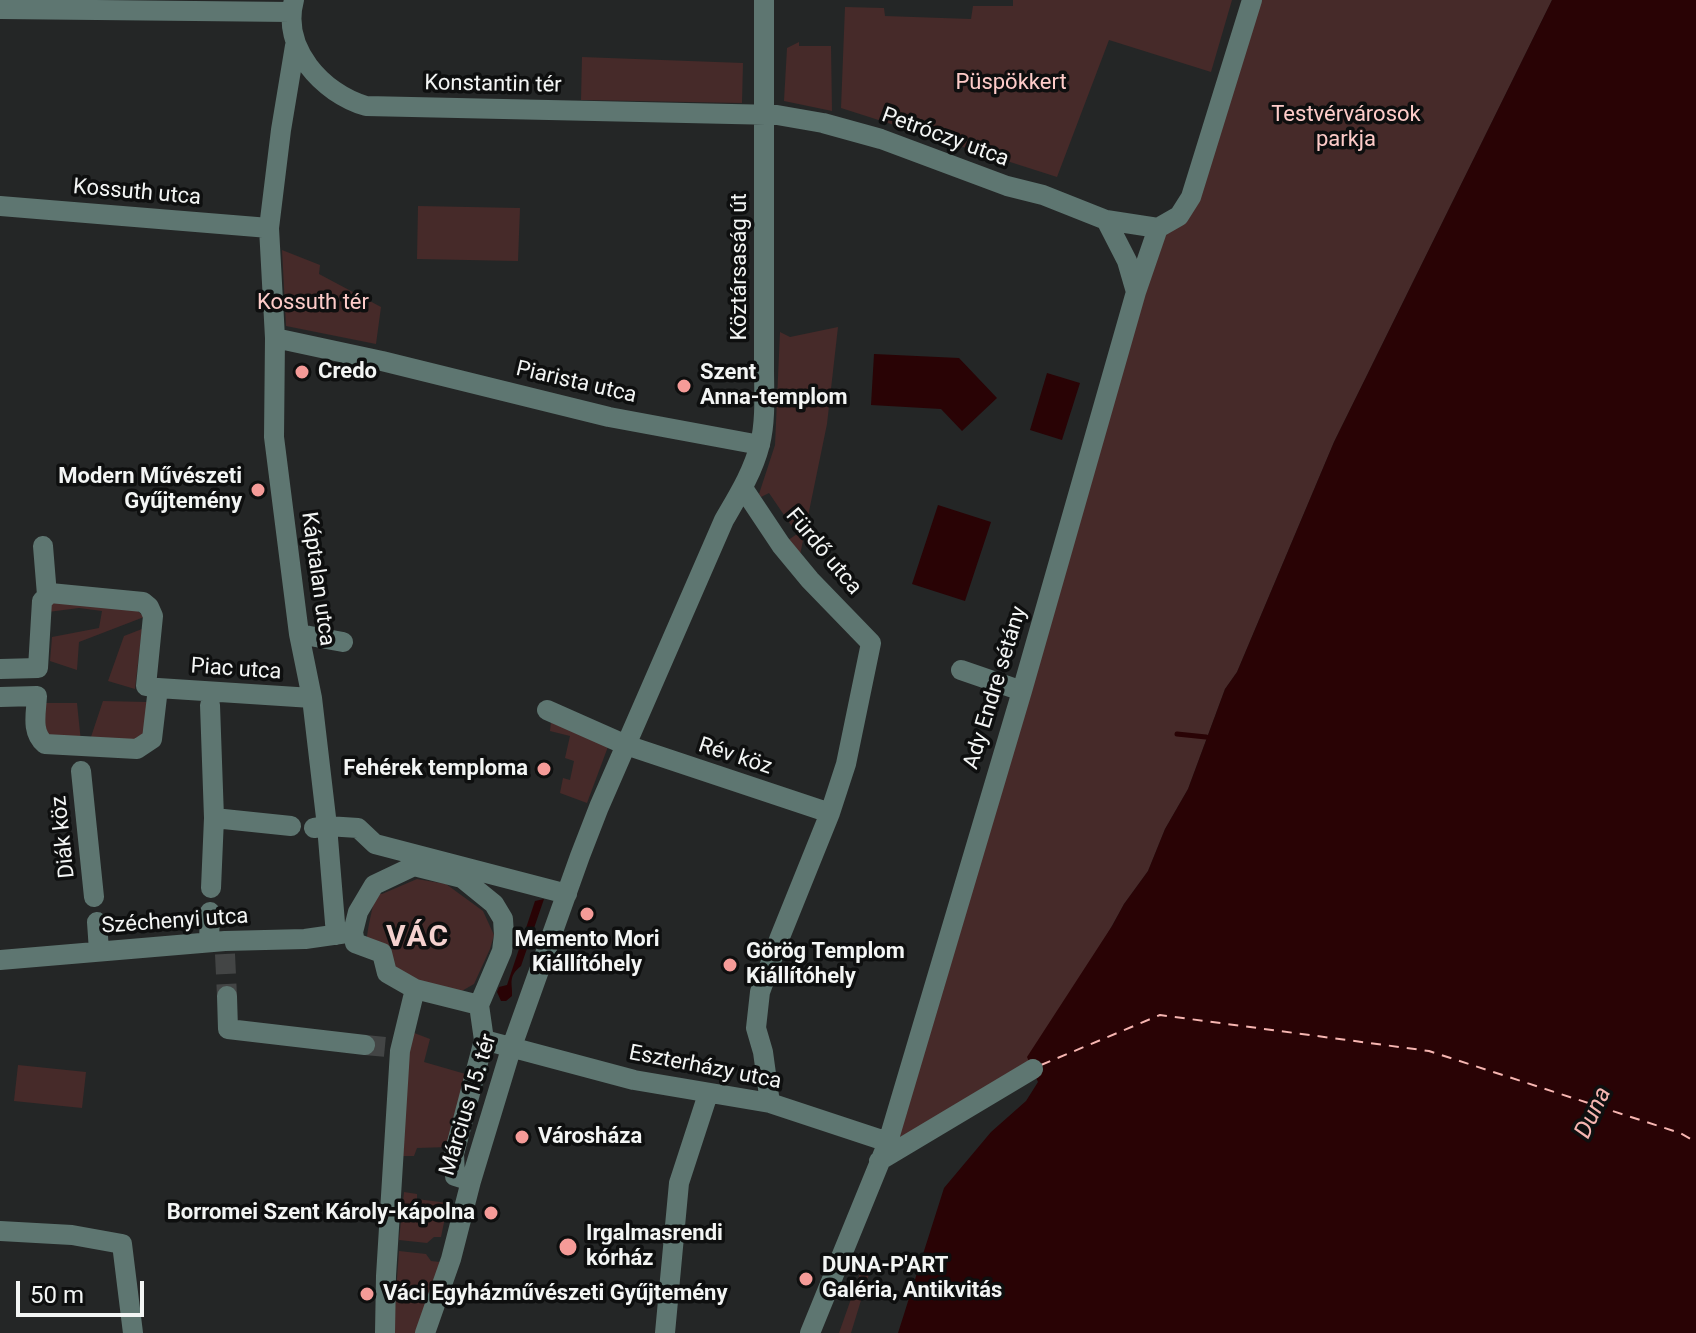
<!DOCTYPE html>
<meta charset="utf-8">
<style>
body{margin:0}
#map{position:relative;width:1696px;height:1333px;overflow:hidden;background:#242626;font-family:Roboto,sans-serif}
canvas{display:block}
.scale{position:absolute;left:16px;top:1281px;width:128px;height:36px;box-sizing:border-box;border:4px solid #f3f5f4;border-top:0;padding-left:10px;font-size:24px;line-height:28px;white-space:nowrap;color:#f3f5f4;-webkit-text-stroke:6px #0e0f0f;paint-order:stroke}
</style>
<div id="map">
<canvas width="1696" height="1333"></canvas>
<div class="scale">50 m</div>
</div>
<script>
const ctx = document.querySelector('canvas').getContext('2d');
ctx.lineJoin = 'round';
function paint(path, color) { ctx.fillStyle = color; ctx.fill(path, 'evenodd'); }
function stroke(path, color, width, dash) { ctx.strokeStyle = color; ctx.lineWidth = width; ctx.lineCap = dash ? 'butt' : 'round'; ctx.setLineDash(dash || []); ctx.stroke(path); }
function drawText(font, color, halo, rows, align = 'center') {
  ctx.font = font + ' Roboto,sans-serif'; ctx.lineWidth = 7; ctx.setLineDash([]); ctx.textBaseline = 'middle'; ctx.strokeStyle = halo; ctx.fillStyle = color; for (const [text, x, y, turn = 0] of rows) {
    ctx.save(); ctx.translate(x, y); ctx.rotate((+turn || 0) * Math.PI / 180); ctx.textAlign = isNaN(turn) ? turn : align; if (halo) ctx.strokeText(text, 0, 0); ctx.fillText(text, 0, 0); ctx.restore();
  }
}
paint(new Path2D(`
 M1013 0H1232L1211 72 1109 40 1057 177 841 108 845 7 884 8 885 16 971 19 973 6H1013Z
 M1252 0H1552L1334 442 1237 672 1225 689 1188 789 1165 829 1148 871 1124 904 1033 1069 908 1143 888 1142 1150 252 1179 216Z
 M799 42V46H831L832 111 784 101 787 48Z
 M582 57 743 63 742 103 581 100Z
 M418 206 520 208 518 261 417 259Z
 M282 250 320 265 319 274 381 307 376 344 286 326Z
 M838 327 827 424 799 560 781 545 797 534 769 493 761 497 759 494 775 445 780 332 790 337Z
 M54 602 137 610 144 617 79 642 77 670 50 661 52 637 99 628 102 611 79 608 48 612 49 606Z
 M142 629 135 689 108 681 124 636Z
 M103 701 147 702 144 732 140 739 89 743Z
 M39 703H77L81 742 48 741Z
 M551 722 609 744 587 803 560 793 563 778 570 780 574 761 565 758 570 736 550 731Z
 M417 879 446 884 483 911 494 935 490 949 474 984 453 996 420 986 366 945C368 925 372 910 376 893L382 894Z
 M409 1031 430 1039 424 1062 469 1075 449 1147 417 1148 414 1156H403Z
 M18 1065 86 1072 82 1108 14 1101Z
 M404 1192 417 1194V1199L448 1203 441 1237H434L427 1243 399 1240Z
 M399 1251 426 1254 431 1261 440 1262 420 1333H393Z
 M865 1259 873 1261 851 1333H839Z`), '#462a29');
paint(new Path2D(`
 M1552 0H1696V1333H898L944 1188 991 1132 1026 1101 1038 1082 1027 1057 1112 926 1124 904 1148 871 1165 829 1188 789 1225 689 1237 672 1334 442Z
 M874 354 959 358 997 398 962 431 941 409 871 405Z
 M1047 373 1080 383 1062 440 1030 430Z
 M938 505 991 522 965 601 912 584Z
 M544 899 521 966C507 977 513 984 512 996L506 1001H501L497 992 499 987 507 985 535 901Z`), '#290305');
stroke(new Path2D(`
 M1177 734 1206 737`), '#290305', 5);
stroke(new Path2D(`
 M1041 1065 1160 1015 1429 1051 1680 1133 1696 1142`), '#f6b5b1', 2, [10, 8]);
stroke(new Path2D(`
 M225 954 227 996
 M365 1045 386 1047`), '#434545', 20, [20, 10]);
stroke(new Path2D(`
 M294 0C281 48 322 93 366 106L777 115 823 123 881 139 1007 186 1043 195 1106 220 1158 228
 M0 9 291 12
 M295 46 281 130 269 228 275 338 274 437 299 634 312 698 327 826 314 828
 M0 206 269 228
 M1106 220 1127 261 1136 292
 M1158 228 1179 216 1191 197 1252 0
 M275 338 382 361 609 417 760 445
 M743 488 781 545 810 580 871 643 846 764 830 813 780 937 760 992 756 1028 763 1052 770 1103
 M43 546 47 595
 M299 634 343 642
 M0 669 38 668 42 601 50 593 143 602 149 607 153 616 146 686 158 688 152 739 137 749 45 744C31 732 36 714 37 696L0 697
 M961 670 1022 691
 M158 688 312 698
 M210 705 214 818 211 888
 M547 710 626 745 830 813
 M81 771 94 897
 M214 818 291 826
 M97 922 99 951
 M336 935 327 826 358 828 375 844 567 894
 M209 942 210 912
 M0 960 225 941 305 939 347 933
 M415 989 479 1005
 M227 996 228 1029 365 1045
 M879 1161 1033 1069
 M471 1181 455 1176 454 1154 484 1040
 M0 1231 72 1235 122 1244 133 1333
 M385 1333 386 1276 400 1051 415 989 387 973 382 953 355 943 353 932 358 912 374 885 414 866 462 878 494 904 503 919 504 935 502 951 479 1005 484 1040 634 1080 770 1103 888 1142
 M425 1333 451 1259 471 1181 511 1049 580 856 599 807 724 520C738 496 753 472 760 444 766 420 764 392 764 367V0
 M665 1333 679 1183 708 1094
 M810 1333 888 1142 1022 691 1136 292 1158 228`), '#5e7671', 20);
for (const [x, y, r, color] of [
 [302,372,8,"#f59b98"],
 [684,386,8,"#f59b98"],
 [258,490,8,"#f59b98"],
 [544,769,8,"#f59b98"],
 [587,914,8,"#f59b98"],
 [730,965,8,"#f59b98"],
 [522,1137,8,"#f59b98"],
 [491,1213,8,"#f59b98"],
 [568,1247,10,"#f59b98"],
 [806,1279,8,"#f59b98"],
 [367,1294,8,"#f59b98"]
]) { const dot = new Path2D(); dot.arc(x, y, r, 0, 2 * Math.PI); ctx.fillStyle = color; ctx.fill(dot); stroke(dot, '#0e0f0f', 3); }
drawText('22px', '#feccc9', '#0e0f0f', [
 ["Püspökkert",1011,83],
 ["Testvérvárosok",1346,115],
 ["parkja",1346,140],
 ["Kossuth tér",313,303]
]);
drawText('22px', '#f3f5f4', '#0e0f0f', [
 ["Konstantin tér",493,85,1],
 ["Petróczy utca",945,138,20],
 ["Kossuth utca",137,193,5],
 ["Köztársaság út",740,267,-90],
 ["Piarista utca",576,383,13],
 ["Fürdő utca",823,552,50],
 ["Káptalan utca",317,579,82],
 ["Piac utca",236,670,4],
 ["Ady Endre sétány",996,688,-73],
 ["Rév köz",735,757,18],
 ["Diák köz",64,837,-96],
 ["Széchenyi utca",175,922,-4],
 ["Eszterházy utca",705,1068,11],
 ["Március 15. tér",469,1105,-73]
]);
drawText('bold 22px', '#f3f5f4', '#0e0f0f', [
 ["Credo",318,372],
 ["Szent",700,373],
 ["Anna-templom",700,398],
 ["Modern Művészeti",242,477,"right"],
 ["Gyűjtemény",242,502,"right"],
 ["Fehérek temploma",528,769,"right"],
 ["Memento Mori",587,940,"center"],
 ["Kiállítóhely",587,965,"center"],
 ["Görög Templom",746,952],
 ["Kiállítóhely",746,977],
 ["Városháza",538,1137],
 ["Borromei Szent Károly-kápolna",475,1213,"right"],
 ["Irgalmasrendi",586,1234],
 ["kórház",586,1259],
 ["DUNA-P'ART",822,1266],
 ["Galéria, Antikvitás",822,1291],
 ["Váci Egyházművészeti Gyűjtemény",383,1294]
], 'left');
drawText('italic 24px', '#f6b5b1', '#0e0f0f', [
 ["Duna",1594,1113,-65]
]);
ctx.letterSpacing = '2px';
drawText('bold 30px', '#f5d2cf', '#0e0f0f', [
 ["VÁC",418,938]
]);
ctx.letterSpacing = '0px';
</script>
